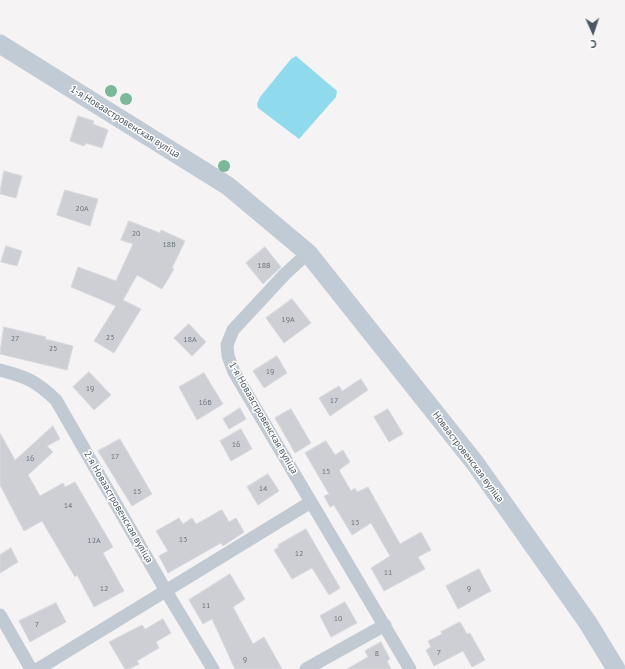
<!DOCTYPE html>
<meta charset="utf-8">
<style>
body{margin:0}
#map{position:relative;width:625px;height:669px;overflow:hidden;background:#f5f3f3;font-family:"PT Sans",sans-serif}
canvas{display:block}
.north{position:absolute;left:573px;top:12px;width:40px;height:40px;-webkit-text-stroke:3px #fff;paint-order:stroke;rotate:177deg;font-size:11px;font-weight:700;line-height:16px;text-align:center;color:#4a5661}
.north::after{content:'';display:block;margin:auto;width:14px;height:18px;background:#4a5661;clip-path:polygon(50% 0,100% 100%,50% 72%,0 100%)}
</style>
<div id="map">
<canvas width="625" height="669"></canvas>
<div class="north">С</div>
</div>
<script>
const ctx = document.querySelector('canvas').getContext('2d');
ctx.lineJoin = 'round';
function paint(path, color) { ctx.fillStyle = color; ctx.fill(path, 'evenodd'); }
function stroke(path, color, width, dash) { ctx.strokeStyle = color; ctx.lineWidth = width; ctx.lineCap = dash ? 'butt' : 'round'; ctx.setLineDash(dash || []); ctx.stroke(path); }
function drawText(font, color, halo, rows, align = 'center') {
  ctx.font = font + ' "PT Sans",sans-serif'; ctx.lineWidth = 3; ctx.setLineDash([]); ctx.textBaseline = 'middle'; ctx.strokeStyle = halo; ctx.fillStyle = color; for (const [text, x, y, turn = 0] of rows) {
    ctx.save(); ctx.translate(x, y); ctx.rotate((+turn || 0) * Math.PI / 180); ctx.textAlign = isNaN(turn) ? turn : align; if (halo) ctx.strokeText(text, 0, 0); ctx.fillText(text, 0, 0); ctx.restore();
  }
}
paint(new Path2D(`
 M296 56 337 91 336 97 299 139 258 108 257 104 260 97 291 59Z`), '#90daee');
const building = new Path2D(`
 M78 116 94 121 93 124 108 130 102 148 86 143 84 146 70 141Z
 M4 171 22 176 16 198 0 194Z
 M65 190 98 199 90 226 57 215Z
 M129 221 160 233 161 230 185 241 172 268 174 269 162 289 137 275 123 300 141 309 114 353 94 341 116 306 71 287 78 267 116 281 133 244 121 240Z
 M6 246 22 251 17 266 1 262Z
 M265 247 281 267 263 284 246 263Z
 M292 299 311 323 284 343 266 318Z
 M189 324 206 342 192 356 174 338Z
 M4 327 46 337 45 339 73 346 67 370 0 354Z
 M277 356 287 373 264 388 253 371Z
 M89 372 111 395 94 410 73 387Z
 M204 373 223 404 197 420 179 387Z
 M361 379 368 390 330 416 319 398 339 386 342 391Z
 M240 408 246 419 229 429 223 419Z
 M291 409 311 443 295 453 275 418Z
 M388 409 403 434 389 442 374 417Z
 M53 426 60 439 47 446 53 452 28 475 40 496 63 483 65 487 75 482 113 547 103 553 124 591 94 607 77 575 75 577 42 521 24 531 0 485V433L15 460Z
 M241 429 252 449 231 461 220 441Z
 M120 439 152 494 132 506 98 451Z
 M326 441 335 455 343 450 350 462 339 470 351 491 355 488 357 492 368 487 400 544 421 532 431 550 418 557 425 569 384 591 371 568 390 556 371 523 352 535 334 505 330 507 324 496 329 494 305 453Z
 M268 474 279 491 258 505 247 487Z
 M222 510 229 522 236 518 244 532 223 546 221 543 168 573 159 556 168 551 156 531 179 518 183 524 192 518 196 524Z
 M306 529 340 588 329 595 312 568 292 579 274 550 279 547 278 545Z
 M11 548 18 562 0 573V555Z
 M479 569 491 591 458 609 446 586Z
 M230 574 245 599 233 607 253 644 264 637 282 669H235L212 619 203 624 189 600Z
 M345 602 357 623 331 637 320 616Z
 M56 603 66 622 30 642 19 621Z
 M163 619 171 633 156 642 159 648 137 661 139 664 129 669H125L109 642 142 625 145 629Z
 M460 622 467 634 470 633 485 660 472 667 463 651 434 666 426 650 431 647 428 641 442 634 441 632Z
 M381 642 390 659 387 661 391 669H347L368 657 365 651Z`);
paint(building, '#cdcfd5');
stroke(building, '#d7d9de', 1);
stroke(new Path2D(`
 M308 253 285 274 233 330 227 345 228 356 234 372 410 669
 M0 370C27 377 36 381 56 400L166 591 213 669
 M0 615 31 669
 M38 669 311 502
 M306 669 385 625`), '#c1cad2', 13);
stroke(new Path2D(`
 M0 44 228 186 308 253 475 463 588 623 616 669`), '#c1cbd6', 19);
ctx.fillStyle = '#7bb799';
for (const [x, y] of [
 [111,91],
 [126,99],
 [224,166]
]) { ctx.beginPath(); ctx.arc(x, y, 6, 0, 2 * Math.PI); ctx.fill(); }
drawText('8px', '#6b747e', null, [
 ["20А",82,209],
 ["20",136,234],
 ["18Б",169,245],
 ["18В",264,266],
 ["19А",288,320],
 ["23",110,338],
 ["27",15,339],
 ["18А",190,340],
 ["25",53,349],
 ["19",270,372],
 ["19",90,389],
 ["17",334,401],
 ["16Б",205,403],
 ["16",236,445],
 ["17",115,457],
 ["16",30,459],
 ["15",326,472],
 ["14",263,489],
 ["15",137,492],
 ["14",68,506],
 ["13",355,523],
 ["13",183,540],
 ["12А",94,541],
 ["12",299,554],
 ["11",388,573],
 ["12",104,589],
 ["9",469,589],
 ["11",206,606],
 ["10",338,619],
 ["7",37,625],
 ["7",439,653],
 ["8",377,654],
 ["9",245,660]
]);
drawText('10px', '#4a5661', '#fff', [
 ["1-я Новаастровенская вуліца",125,122,32],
 ["1-я Новаастровенская вуліца",263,418,60],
 ["Новаастровенская вуліца",468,457,53],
 ["2-я Новаастровенская вуліца",118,507,60]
]);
</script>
